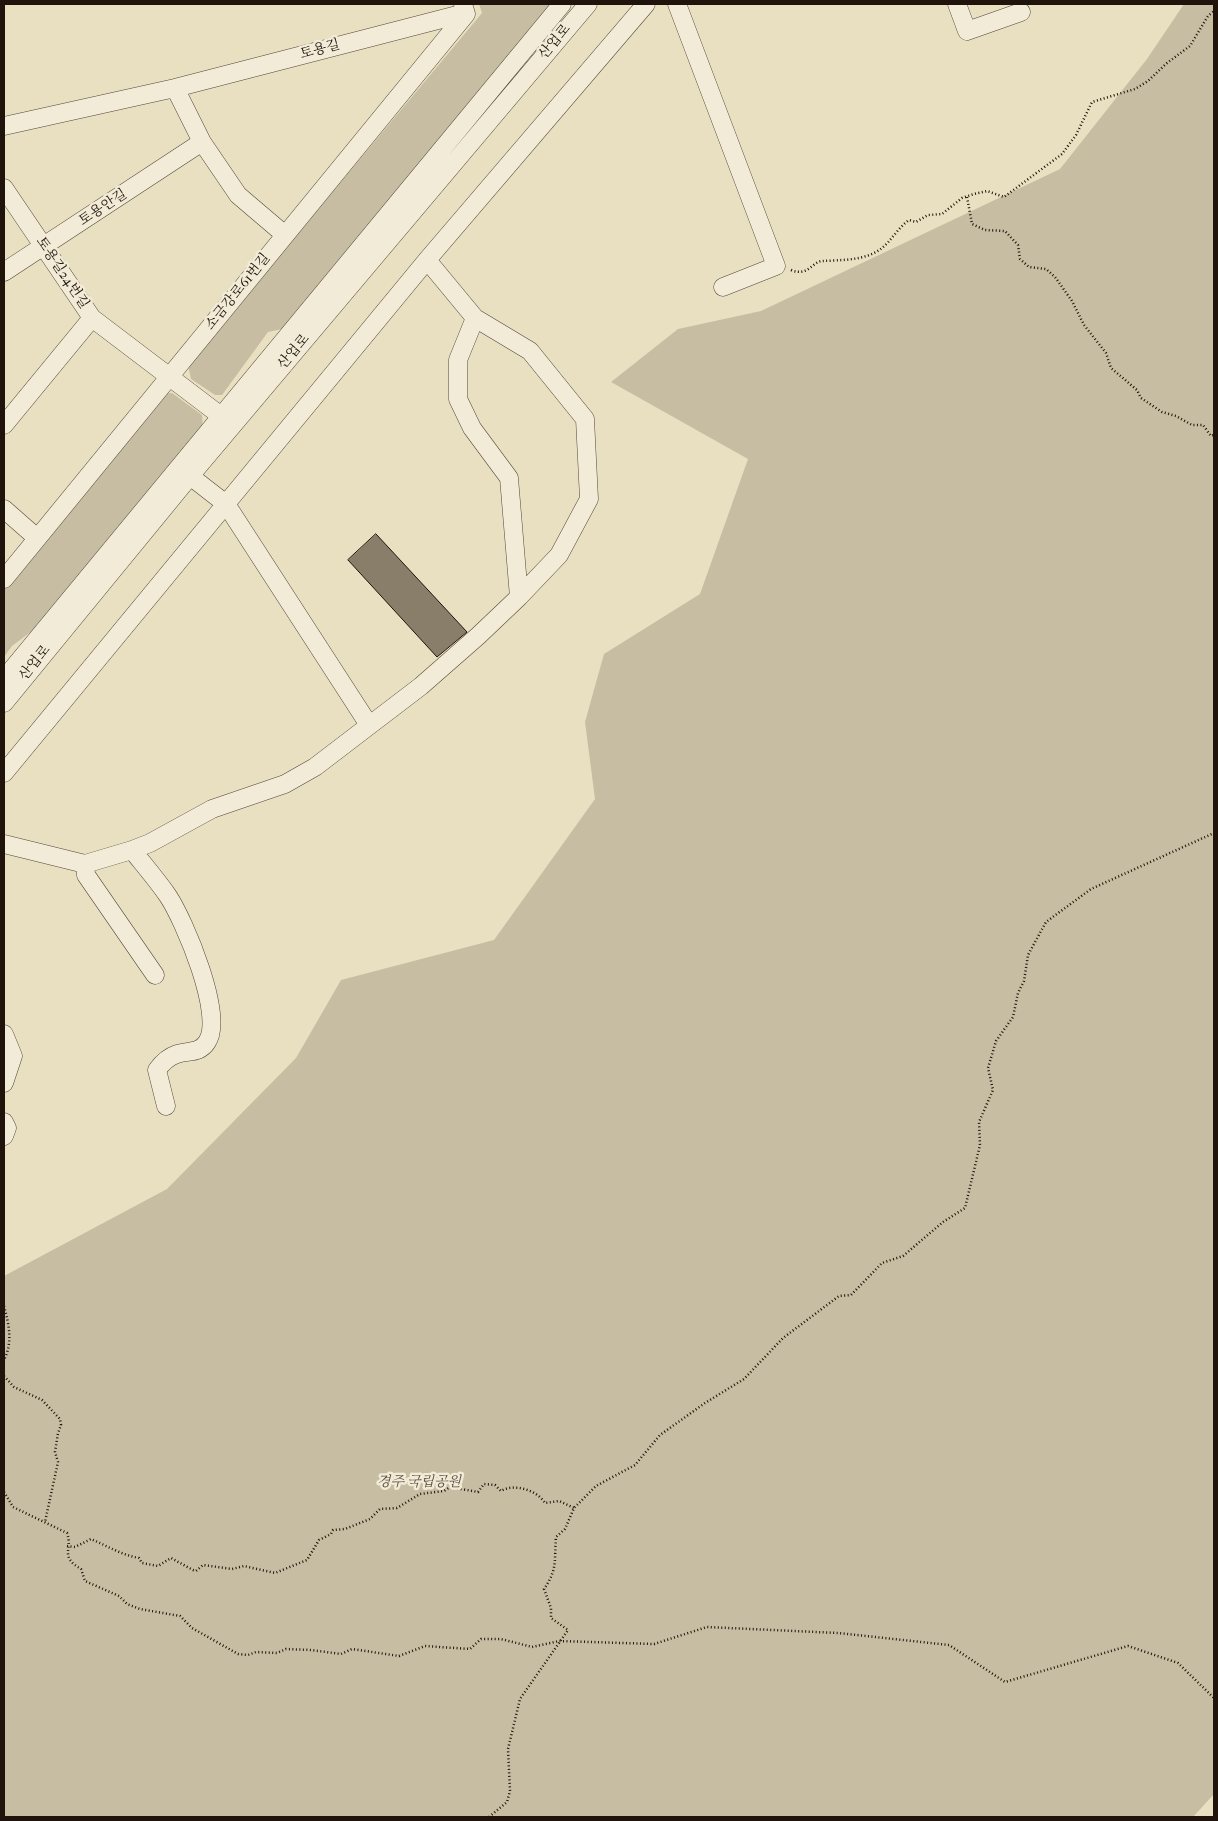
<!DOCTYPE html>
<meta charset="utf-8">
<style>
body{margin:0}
#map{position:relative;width:1218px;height:1821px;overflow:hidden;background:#e9e0c1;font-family:"IM FELL French Canon",serif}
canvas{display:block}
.frame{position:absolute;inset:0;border:5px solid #1f130b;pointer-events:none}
</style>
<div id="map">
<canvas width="1218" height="1821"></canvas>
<div class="frame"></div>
</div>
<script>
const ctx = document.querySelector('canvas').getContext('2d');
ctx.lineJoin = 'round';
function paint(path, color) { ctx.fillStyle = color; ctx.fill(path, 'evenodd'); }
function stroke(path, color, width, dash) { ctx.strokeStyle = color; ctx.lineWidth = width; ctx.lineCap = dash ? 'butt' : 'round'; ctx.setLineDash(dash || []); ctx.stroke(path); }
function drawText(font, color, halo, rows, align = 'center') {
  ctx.font = font + ' "IM FELL French Canon","Noto Serif KR",serif'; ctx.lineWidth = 5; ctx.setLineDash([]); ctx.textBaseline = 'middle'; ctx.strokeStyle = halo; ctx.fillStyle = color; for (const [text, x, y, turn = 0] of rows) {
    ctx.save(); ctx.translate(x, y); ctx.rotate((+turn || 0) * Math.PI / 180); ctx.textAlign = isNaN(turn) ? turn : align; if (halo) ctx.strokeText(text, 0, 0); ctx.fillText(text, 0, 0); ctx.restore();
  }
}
paint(new Path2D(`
 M479 4H551L287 328 268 332 222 395H215L191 379 188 365 482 13Z
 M1184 4H1214V1794L1193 1817H4V1276L167 1189 296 1058 341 980 494 940 595 799 585 722 604 654 700 594 748 459 611 382 678 329 761 311 1060 169 1147 59Z
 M172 393 202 415 203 430 45 621 12 646 4 657V589L70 510 160 394Z`), '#c7bda2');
const building = new Path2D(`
 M376 534 467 632 437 657 348 560Z`);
paint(building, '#887e6a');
stroke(building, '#1f130b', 1);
const minor = new Path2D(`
 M677 4 776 266 723 287
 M957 4 967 31 1021 12
 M175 88 202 142 238 195 285 235
 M4 126 175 88 465 13
 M4 188 92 318 221 416
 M4 272 202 142
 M475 318 530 351 585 419 589 499 559 555 519 597
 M4 425 92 318
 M190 476 226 504 369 725
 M4 509 37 538
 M4 579 466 14 463 4
 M4 679 562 4
 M4 703 190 476 588 4
 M4 773 427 260 646 4
 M4 844 85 864 132 850 150 843 212 809 285 784 315 767 421 686 478 636 519 597 509 478 472 428 458 399V360L475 318 427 260
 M132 850C144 865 157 880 168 896 184 920 225 1016 207 1042 199 1054 189 1050 177 1054 168 1057 162 1063 157 1070L166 1106
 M85 864 86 875 155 975
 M4 1034 13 1056 4 1083
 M4 1122 7 1128 4 1136`);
stroke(minor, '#524638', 19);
stroke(new Path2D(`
 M967 197 972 224 985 230 1005 231 1018 245 1020 259 1029 267 1046 269 1055 277 1072 301 1084 325 1106 353 1111 368 1137 390 1141 398 1162 412 1176 416 1192 425H1203L1211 436 1214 435
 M791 270C808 277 812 262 822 261 840 260 866 261 882 248 891 241 897 229 909 220L916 222 928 215 942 214 962 198 974 194 987 191 1004 197 1062 154 1076 135 1092 102 1135 89 1148 81 1167 63 1190 46 1208 16 1214 11
 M4 1306C9 1325 13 1342 4 1360
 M4 1376 14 1387 42 1400 60 1419 61 1425 58 1433 55 1452 58 1462 45 1522
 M4 1492 13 1507 67 1533C73 1550 59 1556 81 1569L85 1581 119 1596 127 1604 140 1609 180 1616 192 1628 238 1654 248 1655 256 1652 277 1653 286 1649 311 1650 341 1654 352 1649 399 1656 425 1646 470 1649 481 1639H501L532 1647 559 1641 654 1644 707 1627 838 1633 949 1645 1005 1682 1128 1646 1178 1663 1214 1698
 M67 1546 75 1547 91 1539C107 1546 122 1555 139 1558L142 1563 158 1566 171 1558 193 1570 196 1571 203 1565 232 1569 244 1566 275 1573 307 1560 319 1540 331 1534 333 1530 345 1529 370 1519 380 1509 397 1508 420 1494 444 1491 450 1487 478 1492 484 1484 495 1485 501 1491C514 1483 537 1490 545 1503L559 1501 574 1508
 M489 1817 507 1802 510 1791 508 1749 520 1699 568 1630 551 1618V1608L544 1589C558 1569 554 1560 556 1537L565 1529 574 1508 596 1486 635 1465 660 1435 705 1403 744 1379 783 1338 839 1296 851 1295 882 1263 903 1256 943 1222 965 1208 980 1145 979 1122 993 1090 988 1068 996 1041 1013 1017 1018 993 1024 981 1028 955 1046 922 1091 889 1214 833`), '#1f130b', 2.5, [1, 2.5]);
stroke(minor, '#f1ebd7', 18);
drawText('14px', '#1f130b', '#f1ebd7', [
 ["산업로",555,42,-50],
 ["토용길",320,50,-15],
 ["토용안길",103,208,-33],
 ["토용길24번길",62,273,56],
 ["소금강로61번길",238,292,-51],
 ["산업로",294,352,-50],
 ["산업로",35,663,-51]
]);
drawText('italic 14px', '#5a4e40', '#f1ebd7', [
 ["경주 국립공원",419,1483]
]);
</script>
